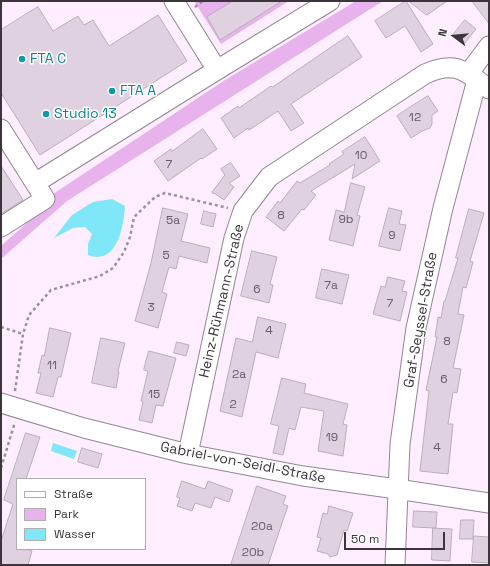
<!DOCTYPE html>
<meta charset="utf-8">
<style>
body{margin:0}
#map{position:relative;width:490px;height:566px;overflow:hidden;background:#feeeff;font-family:"Space Grotesk",sans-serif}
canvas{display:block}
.frame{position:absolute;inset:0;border:2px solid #3c353c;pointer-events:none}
.legend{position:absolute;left:16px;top:478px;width:130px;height:72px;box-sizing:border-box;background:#fff;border:1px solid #b1aeb1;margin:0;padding:5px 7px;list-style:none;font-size:12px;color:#3c353c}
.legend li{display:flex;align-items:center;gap:8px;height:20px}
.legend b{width:20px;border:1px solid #b1aeb1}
.north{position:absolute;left:434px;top:16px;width:40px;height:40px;-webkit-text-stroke:3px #fff;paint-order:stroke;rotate:286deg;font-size:11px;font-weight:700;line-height:16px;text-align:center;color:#3c353c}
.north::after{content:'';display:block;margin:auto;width:14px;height:18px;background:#3c353c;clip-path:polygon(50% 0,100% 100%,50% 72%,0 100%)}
.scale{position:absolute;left:344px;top:532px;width:101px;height:18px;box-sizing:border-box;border:2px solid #3c353c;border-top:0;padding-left:5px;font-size:12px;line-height:14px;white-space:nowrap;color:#3c353c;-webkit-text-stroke:3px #fff;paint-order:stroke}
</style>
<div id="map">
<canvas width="490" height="566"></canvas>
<div class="frame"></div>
<ul class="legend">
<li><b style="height:5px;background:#fff"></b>Straße</li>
<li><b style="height:11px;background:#e8b3ed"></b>Park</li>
<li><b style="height:11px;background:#7fe7f8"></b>Wasser</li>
</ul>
<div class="north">N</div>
<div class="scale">50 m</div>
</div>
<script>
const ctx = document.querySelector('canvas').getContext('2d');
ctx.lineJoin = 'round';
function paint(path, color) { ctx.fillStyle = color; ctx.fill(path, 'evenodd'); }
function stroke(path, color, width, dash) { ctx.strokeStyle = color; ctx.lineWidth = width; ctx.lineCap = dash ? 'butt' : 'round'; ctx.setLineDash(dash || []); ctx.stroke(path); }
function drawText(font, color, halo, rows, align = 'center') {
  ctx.font = font + ' "Space Grotesk",sans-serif'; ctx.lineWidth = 3; ctx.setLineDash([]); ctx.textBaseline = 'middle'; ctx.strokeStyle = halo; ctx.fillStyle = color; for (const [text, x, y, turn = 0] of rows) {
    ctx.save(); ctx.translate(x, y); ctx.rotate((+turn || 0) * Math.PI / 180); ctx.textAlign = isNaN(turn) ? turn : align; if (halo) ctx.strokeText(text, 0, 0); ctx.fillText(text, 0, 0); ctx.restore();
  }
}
paint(new Path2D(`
 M194 1H289L221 44Z
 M356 1H383L67 201 1 259V246L47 205 50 196 225 80Z`), '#e8b3ed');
paint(new Path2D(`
 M112 199 125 206C124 223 119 257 97 257 94 257 91 256 88 255V244L92 234 85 227 73 228 54 238 72 215 93 202Z
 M53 443 77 451 74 459 51 451Z`), '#7fe7f8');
const building = new Path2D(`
 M233 1H282L220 40 207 17Z
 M406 1 433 44 421 52 405 26 386 38 375 21Z
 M409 1H447L427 15Z
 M472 1H489V23Z
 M38 7 53 31 78 16 84 25 93 20 109 46 158 15 187 61 40 155 1 93V30Z
 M465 20 476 29 464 44 453 35Z
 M348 36 362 57 291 104 304 123 291 131 278 111 249 130 248 128 234 138 221 118 238 106 239 108 271 86 272 87Z
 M428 96 438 111 432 115V124L430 128 422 131 411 138 397 116Z
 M203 129 217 149 202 159 201 158 168 181 154 161 171 149 172 151Z
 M365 137 380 161 352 179 355 164 311 191 316 195 304 210 302 209 284 231 266 217 278 201 280 203 297 181 300 183 330 165 329 164 344 154 342 152Z
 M231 163 240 176 229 183 234 187 224 200 214 193 213 194 212 192 225 175 221 169Z
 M1 166 23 200 1 214Z
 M351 183 365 187 357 215 360 216 353 246 329 240 336 210 344 212Z
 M163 208 188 214 181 241 210 248 207 263 179 256 176 269 169 267 162 292 167 294 158 328 135 321 151 263Z
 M389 208 402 211 399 224 406 225 400 251 379 246Z
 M469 209 484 213 470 261 473 262 466 288 463 287 458 314 464 315 453 368 461 369 457 393 453 392 448 424H453L448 474 420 471 429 391 426 390 437 337H435L438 317 441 318 444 301H445L458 258H456Z
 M204 211 216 214 213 227 201 224Z
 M252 251 277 257 270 284 273 285 269 303 241 296Z
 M322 269 349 275 342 304 316 298Z
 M388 277 405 281 402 291 407 292 400 321 373 314 381 286 385 287Z
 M258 317 286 324 278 358 256 352 242 417 220 411 236 338 252 342Z
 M50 328 71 333 61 377H58L53 397 36 393 41 373H38L42 355 44 356Z
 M101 338 125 343 118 371 119 372 116 388 92 383Z
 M177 342 189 345 186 356 174 353Z
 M149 351 176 358 163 406 156 405 152 423 139 420 143 402 141 401 148 371 144 370Z
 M282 378 306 384 304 393 348 404 343 424 347 425 343 456 318 451 324 411 301 407 295 430 289 428 283 455 273 453 279 426 271 424Z
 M26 433 40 437 26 479H17V549H25L32 551 28 565H1V541L13 504 4 500Z
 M82 448 102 454 98 468 78 462Z
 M182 481 205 489 208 481 233 490 229 502 215 497 211 508 195 503 192 511 177 506 180 498 177 497Z
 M257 486 286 496 283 504 288 506 283 520 268 565H231Z
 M329 506 353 513 347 531 344 530 337 555 330 557 328 554 317 551 321 538 317 537 323 513 327 514Z
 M414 511 437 512 436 528 413 527Z
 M461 520H474L473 539H460Z
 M433 528 452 529 450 561 432 560Z
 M474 536 489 537V563L472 562Z`);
paint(building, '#e0d1e1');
stroke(building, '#bcadbe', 1);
const minor = new Path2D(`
 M174 1 217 70
 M469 73 489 46
 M1 129 45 199 1 227
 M35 183 217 70 330 1
 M1 403 84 428 188 454 303 476 397 489 489 503
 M188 454 234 238 243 211 269 177 425 74C456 60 465 71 489 89
 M395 565 400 444 416 328 443 208 477 80`);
stroke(minor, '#948695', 21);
stroke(new Path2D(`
 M195 7 203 1
 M1 327 23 334
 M15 391 23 334 29 315 51 290 100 276 113 268 124 252 130 237 134 217 155 197 165 193 228 208
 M1 468 15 422`), '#9b909c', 2.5, [3, 3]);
stroke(minor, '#fff', 19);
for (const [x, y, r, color] of [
 [22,59,4,"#0f9aa8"],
 [112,91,4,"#0f9aa8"],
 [46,114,4,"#0f9aa8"]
]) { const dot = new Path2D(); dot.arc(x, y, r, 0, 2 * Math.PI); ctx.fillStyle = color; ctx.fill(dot); stroke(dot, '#fff', 1.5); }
drawText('12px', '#655c65', null, [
 ["12",415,118],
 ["10",361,156],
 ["7",169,165],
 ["8",281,216],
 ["9b",346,220],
 ["5a",173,221],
 ["9",392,236],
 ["5",166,256],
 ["7a",331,286],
 ["6",257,290],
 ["7",390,304],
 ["3",151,308],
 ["4",269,331],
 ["8",447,342],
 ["11",52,366],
 ["2a",239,375],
 ["6",444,380],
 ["15",154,395],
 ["2",233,405],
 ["19",332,438],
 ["4",437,448],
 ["20a",262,527],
 ["20b",253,553]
]);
drawText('14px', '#0d838f', '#fff', [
 ["FTA C",30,59],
 ["FTA A",120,91],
 ["Studio 13",54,114]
], 'left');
drawText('14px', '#3c353c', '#fff', [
 ["Heinz-Rühmann-Straße",222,301,-77],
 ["Graf-Seyssel-Straße",421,320,-80],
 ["Gabriel-von-Seidl-Straße",243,463,11]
]);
</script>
